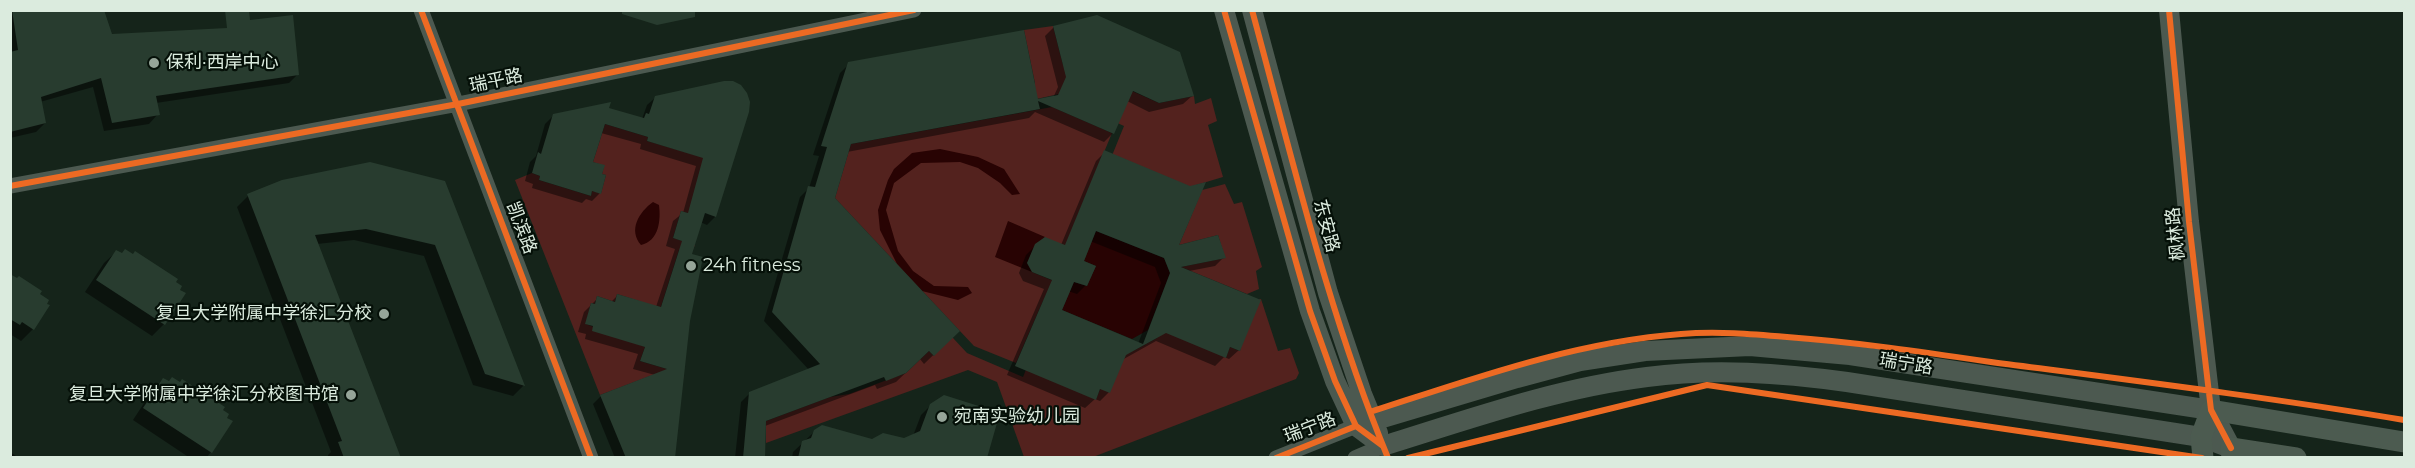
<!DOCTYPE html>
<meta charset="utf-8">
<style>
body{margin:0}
#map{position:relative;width:2415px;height:468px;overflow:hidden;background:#15241a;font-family:Montserrat,sans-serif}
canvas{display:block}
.frame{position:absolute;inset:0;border:12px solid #dbebde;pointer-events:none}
</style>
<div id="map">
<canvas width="2415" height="468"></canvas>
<div class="frame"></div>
</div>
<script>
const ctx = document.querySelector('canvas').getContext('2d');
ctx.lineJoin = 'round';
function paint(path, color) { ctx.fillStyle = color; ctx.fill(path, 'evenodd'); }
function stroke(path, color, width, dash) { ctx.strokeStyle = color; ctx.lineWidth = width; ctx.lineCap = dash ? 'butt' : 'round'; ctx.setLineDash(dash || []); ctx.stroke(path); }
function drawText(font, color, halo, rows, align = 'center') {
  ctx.font = font + ' Montserrat,"Noto Sans SC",sans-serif'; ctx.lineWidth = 4.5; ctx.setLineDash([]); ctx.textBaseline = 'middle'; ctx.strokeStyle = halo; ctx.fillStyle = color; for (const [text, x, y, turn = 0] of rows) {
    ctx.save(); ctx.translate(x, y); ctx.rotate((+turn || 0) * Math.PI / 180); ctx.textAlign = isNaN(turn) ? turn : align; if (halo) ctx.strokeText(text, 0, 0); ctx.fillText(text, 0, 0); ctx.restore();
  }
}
paint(new Path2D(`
 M1053 26 1063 65 1070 68 1091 87 1009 105 1035 83 1024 30Z
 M1132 91 1159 103 1194 96 1195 104 1211 98 1217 121 1208 125 1223 177 1193 186 1189 197 1109 163 1124 126 1102 116Z
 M1052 107 1112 133 1075 222 1079 250 1027 263 1032 272 1061 284 1043 301 1016 363 974 346 835 198 851 144Z
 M605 124 648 137 647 141 699 156 705 153 703 218 681 211 673 238 695 245 691 253 679 250 658 316 639 301 617 294 615 302 597 296 595 304 591 303 586 324 645 347 640 361 684 374 682 385 650 376 600 395 515 180 532 173 540 176 539 180 591 196 592 191 601 193 606 175 602 174 604 166 593 162Z
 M1225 184 1234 204 1242 202 1262 267 1256 271 1259 289 1247 294 1181 267 1225 258 1218 235 1179 245 1202 190Z
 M1261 299 1278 351 1290 348 1299 373 1296 379 1093 457H1024L997 382 968 370 766 443V421L830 397 849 394 906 373 929 351 934 356 940 324 967 353 1023 377 1041 332 1096 399 1114 357 1135 350 1157 338 1161 321 1226 357 1230 347 1240 351 1248 302Z`), '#53221e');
paint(new Path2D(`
 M940 149 978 157 1004 169 1020 194 1012 195 1000 183 978 168 960 162 921 163 894 183 886 210 898 251 913 271 934 286 968 287 972 293 958 300 922 291 897 264 880 230 878 210 888 180 894 169 912 153Z
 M653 202 659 205C661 220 659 241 641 245 628 230 639 212 653 202Z
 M1008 221 1045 237 1027 263 1032 272 995 257Z
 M1096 231 1164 258 1170 273 1148 330 1132 339 1062 310 1074 282 1087 286 1096 266 1084 261Z`), '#280303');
paint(new Path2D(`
 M10 10H102L111 35 298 74 289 83 156 103 158 114 149 124 104 131 93 87 40 102 45 123 36 132 10 138Z
 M1054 27 1192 96 1183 104 1149 112 1127 101 1113 133 1104 142 1035 112 1029 118 847 152 833 198 958 331 924 364 920 359 896 382 877 389 875 385 765 426 763 458H735L741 402 750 393 809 370 764 321 800 197 809 188 819 156 813 155 840 73 849 64 1037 101 1053 98 1058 87 1045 36Z
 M656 97 747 112 715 217 707 225 700 222 690 255 689 321 673 458H615L593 404 601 396 655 375 633 369 638 354 585 339 586 334 578 332 584 312 598 298 611 302 617 296 656 307 675 249 666 246 673 221 683 213 696 166 640 149 641 144 601 133 591 163 600 193 592 201 586 199 582 203 532 188 533 184 525 181 530 162 536 156 545 124 553 116 607 109 642 119 647 105Z
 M1105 152 1176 247 1224 257 1215 266 1189 271 1239 350 1229 359 1224 357 1215 366 1156 341 1122 360 1109 392 1100 401 1095 399 1085 408 1007 375 1044 289 1023 281 1019 273 1026 255 1036 245H1061L1096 161ZM1090 241 1155 267 1161 283 1138 344 1060 311 1068 291 1077 294 1086 285 1082 261Z
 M444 182 524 385 513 396 473 385 424 256 354 240 317 244 399 458H328V455L331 452 237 207 248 196Z
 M116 252 164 324 152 336 85 292 104 263Z
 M11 276 33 329 21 341 10 334Z
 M163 380 220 410 211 452 206 458H190L133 420 152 391Z
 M931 405 985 458H792L793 452 814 432 872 441 904 440 913 436 921 415Z
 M10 452 16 456 15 458H10Z`), '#0007');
paint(new Path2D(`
 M12 10H104L112 34 227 28 225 10H249L250 20 293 15 299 75 156 96 160 115 112 123 101 78 41 97 46 123 10 132V52L18 50Z
 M622 10H695V17L657 25 622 14Z
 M1097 15 1180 52 1194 96 1159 103 1133 91 1114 134 1038 101 1040 109 851 144 835 198 960 331 934 356 929 351 906 373 886 381 884 377 766 421 765 458H743L749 392 820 364 772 312 808 186 815 187 827 147 821 146 848 62 1024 30 1038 99 1058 95 1066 77 1053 26Z
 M724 81H733L741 85 747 93 750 102 749 112 716 217 705 213 692 254 703 257 690 321 675 458H626L600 395 667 369 640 361 645 347 592 331 593 326 585 324 591 303 595 304 597 296 615 302 617 294 661 307 682 241 673 238 681 211 688 213 703 158 647 141 648 137 605 124 593 162 605 165 602 174 606 175 601 194 592 191 591 196 539 180 540 176 532 173 538 152 541 154 553 114 611 102 609 108 644 118 646 113 649 114 655 96Z
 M1104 150 1190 186 1206 182 1179 245 1218 235 1226 258 1181 267 1261 300 1240 351 1230 347 1226 358 1166 333 1126 355 1110 393 1100 389 1096 400 1015 366 1052 280 1032 272 1027 263 1035 244 1045 237 1065 245ZM1096 231 1164 258 1170 273 1143 344 1062 310 1074 282 1087 286 1096 266 1084 261Z
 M370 162 445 181 525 386 485 374 435 245 366 229 315 235 401 458H344L338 442 342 441 247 194 282 180Z
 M125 249 133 254 135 251 178 279 176 282 182 286 180 290 186 293 165 325 96 280 116 250 122 253Z
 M10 274 17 278 19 276 42 291 40 294 49 300 47 304 50 305 34 330 22 322 20 325 10 319Z
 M172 377 180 382 182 379 225 407 223 410 229 414 227 418 233 421 212 453 143 408 163 378 169 381Z
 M944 395 988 409 997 423 987 458H798L802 441 811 438 814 430 822 425 872 439 883 433 904 438 920 431 930 404Z`), '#283c2f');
stroke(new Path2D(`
 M421 10 591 458
 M10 186 458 104 914 10
 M1276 458 1356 426
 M1355 458 1383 446`), '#4c5950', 15);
stroke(new Path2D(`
 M1224 10 1310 311 1335 381 1356 426 1383 446
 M1252 10 1328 293 1362 394 1378 433
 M2169 10 2189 222 2211 410 2231 448
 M1356 426 1517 378 1580 361 1645 351 1750 346 1850 355 2211 410
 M1383 446C1470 419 1557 388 1647 377 1714 368 1781 373 1847 382L2201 437 2231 448`), '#4c5950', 20);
stroke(new Path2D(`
 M2203 458 2201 437 2211 410 2404 442
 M2232 458 2231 448 2296 458`), '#4c5b50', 21);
stroke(new Path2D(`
 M421 10 591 458
 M1224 10 1310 311 1335 381 1356 426 1383 446
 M1252 10C1293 161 1328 313 1388 458
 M2169 10 2189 222 2211 410 2231 448
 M10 186 458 104 914 10
 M1370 412C1472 379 1574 342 1681 334 1716 331 1752 334 1787 337 1855 342 1923 352 1991 362 2129 380 2267 397 2404 420
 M1276 458 1356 426
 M1408 458 1707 385 2202 458`), '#ed6a23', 6);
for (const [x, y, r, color] of [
 [154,63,6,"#96a599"],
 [691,266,6,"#96a599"],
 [384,314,6,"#96a599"],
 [351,395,6,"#96a599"],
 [942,417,6,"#96a599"]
]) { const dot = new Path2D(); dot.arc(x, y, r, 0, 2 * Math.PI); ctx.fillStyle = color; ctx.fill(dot); stroke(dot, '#051008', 2); }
drawText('18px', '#dbebde', '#051008', [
 ["保利·西岸中心",166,63],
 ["24h fitness",703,266],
 ["复旦大学附属中学徐汇分校",372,314,"right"],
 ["复旦大学附属中学徐汇分校图书馆",339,395,"right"],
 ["宛南实验幼儿园",954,417]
], 'left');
drawText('18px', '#dbebde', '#051008', [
 ["瑞平路",496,81,-12],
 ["东安路",1326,226,75],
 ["凯滨路",521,228,69],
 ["枫林路",2176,234,-96],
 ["瑞宁路",1906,364,9],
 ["瑞宁路",1310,428,-21]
]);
</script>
